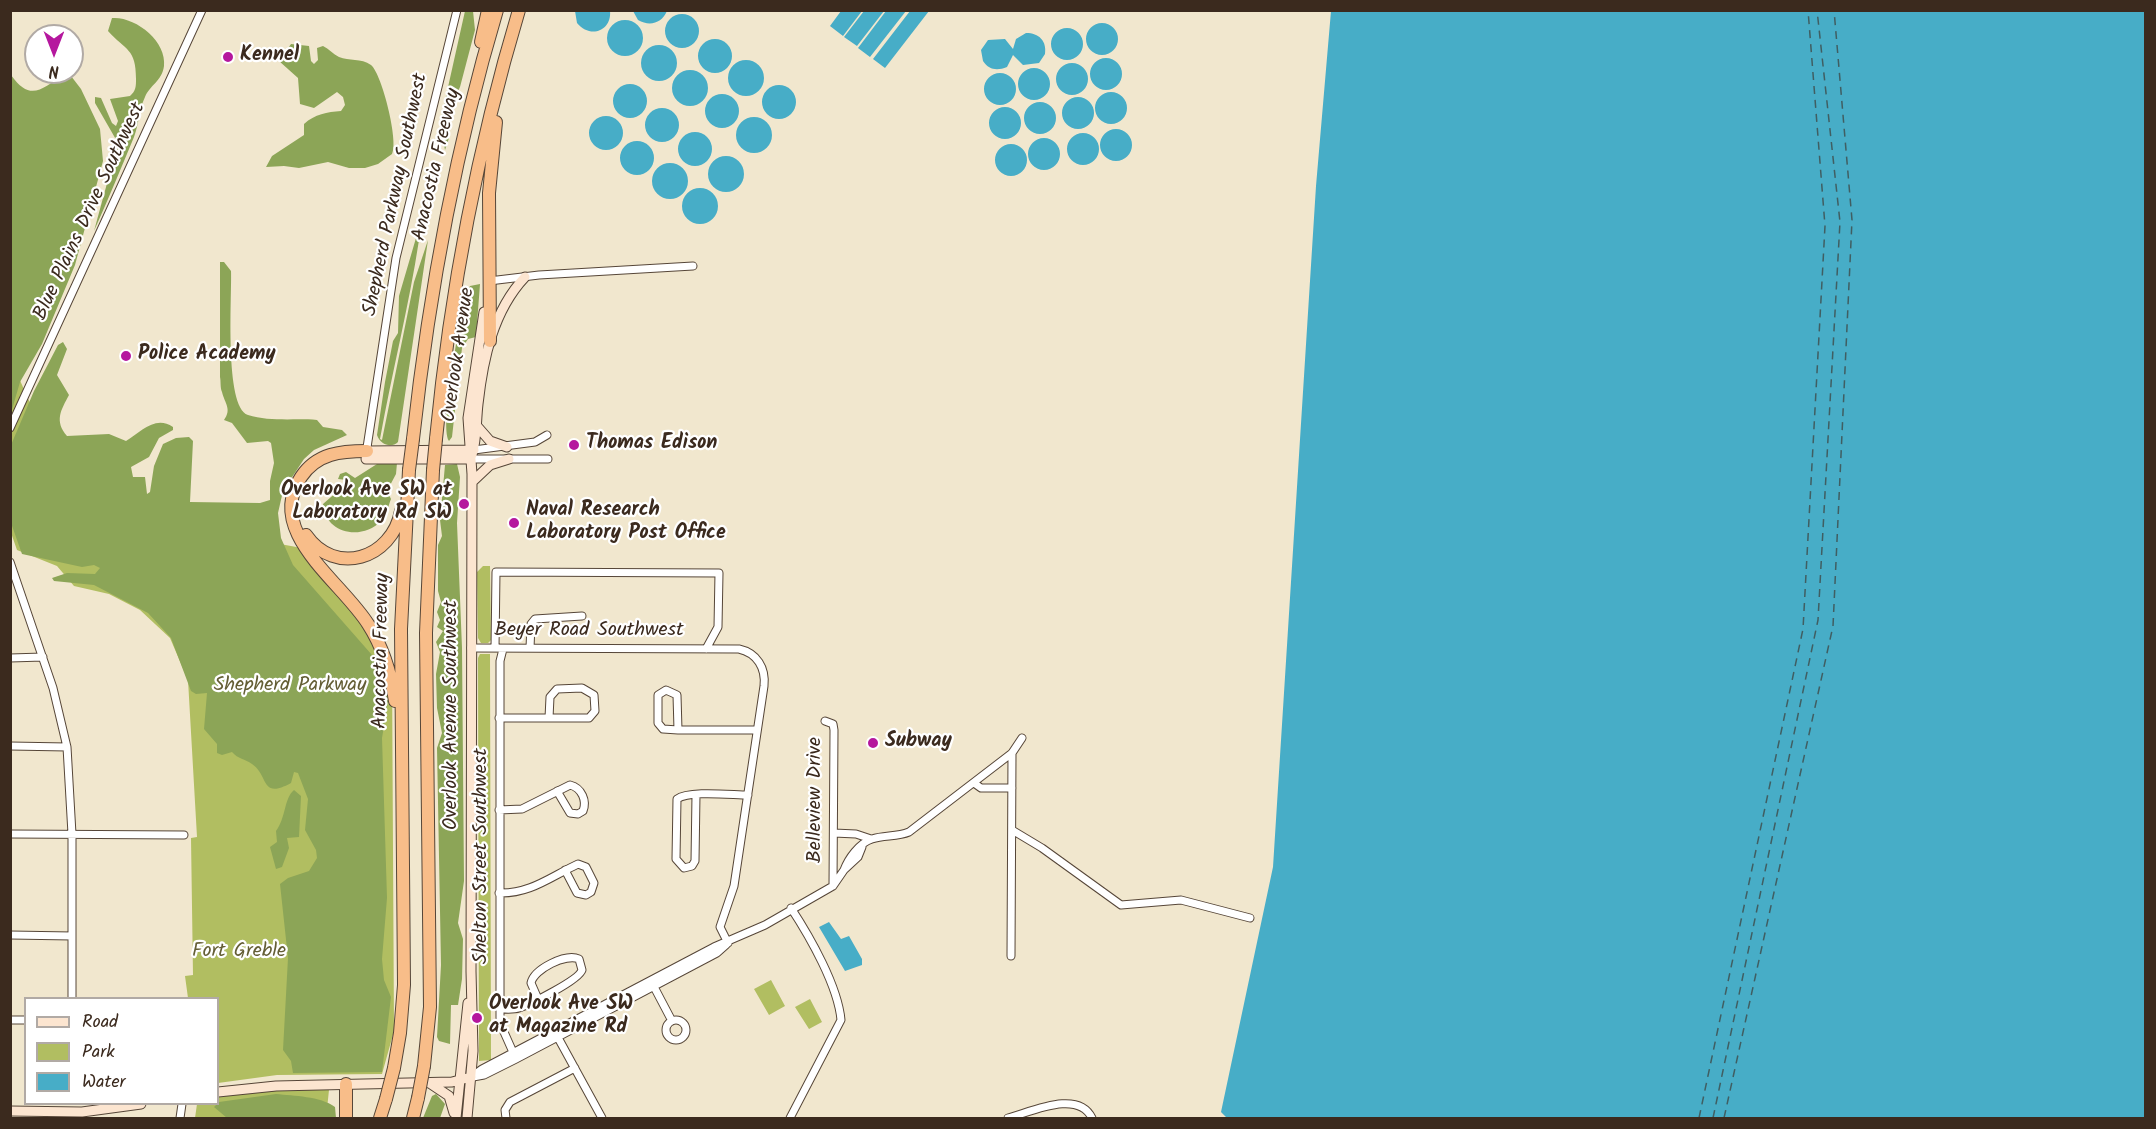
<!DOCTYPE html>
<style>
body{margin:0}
#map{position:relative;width:2156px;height:1129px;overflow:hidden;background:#f1e7ce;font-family:Kalam,sans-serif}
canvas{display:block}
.frame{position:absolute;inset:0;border:12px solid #3b2a1e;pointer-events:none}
.legend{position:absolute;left:24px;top:997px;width:195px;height:108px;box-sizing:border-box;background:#fff;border:2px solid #b1aaa5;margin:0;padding:8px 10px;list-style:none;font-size:18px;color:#3b2a1e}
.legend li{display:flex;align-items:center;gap:12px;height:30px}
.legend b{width:30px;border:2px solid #b1aaa5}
.north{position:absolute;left:24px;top:24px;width:60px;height:60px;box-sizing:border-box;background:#fff;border:2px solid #b1aaa5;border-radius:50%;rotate:180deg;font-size:16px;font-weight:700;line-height:24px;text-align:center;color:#3b2a1e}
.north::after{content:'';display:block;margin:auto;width:21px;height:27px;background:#b5179e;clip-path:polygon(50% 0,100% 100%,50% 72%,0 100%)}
</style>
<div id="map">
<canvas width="2156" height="1129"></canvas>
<div class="frame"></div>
<ul class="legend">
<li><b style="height:8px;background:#fce5d0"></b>Road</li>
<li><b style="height:16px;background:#b1be61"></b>Park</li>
<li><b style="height:16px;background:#47adc7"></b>Water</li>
</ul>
<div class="north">N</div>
</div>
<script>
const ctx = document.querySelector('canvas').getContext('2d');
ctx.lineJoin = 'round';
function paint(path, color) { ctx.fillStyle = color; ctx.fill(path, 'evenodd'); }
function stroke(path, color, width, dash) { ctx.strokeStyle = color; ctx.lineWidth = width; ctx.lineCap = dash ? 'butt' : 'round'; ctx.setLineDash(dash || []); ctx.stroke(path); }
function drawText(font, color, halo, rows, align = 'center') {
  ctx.font = font + ' Kalam,sans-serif'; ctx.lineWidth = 4.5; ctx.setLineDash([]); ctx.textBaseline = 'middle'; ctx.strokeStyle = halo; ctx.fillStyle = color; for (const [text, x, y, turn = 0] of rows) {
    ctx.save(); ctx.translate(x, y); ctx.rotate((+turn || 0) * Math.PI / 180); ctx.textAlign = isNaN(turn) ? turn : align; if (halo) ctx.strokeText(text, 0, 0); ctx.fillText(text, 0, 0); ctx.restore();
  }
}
paint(new Path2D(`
 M10 358 76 506 307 549 384 639 392 668 394 1031 382 1074 277 1075 218 1083V998H188L185 976 193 975 191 838 197 837 188 680 170 638 140 610 109 594 74 586 57 566 17 550 10 530Z
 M483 566H490L491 640 488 643H481L478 638 477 572Z
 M480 654H490L491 1060 479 1061 478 658Z
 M771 980 785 1006 769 1015 754 989Z
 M810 999 822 1022 809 1029 795 1007Z
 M286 1090H329L326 1118H195L197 1104H218V1097L235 1093Z`), '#b1be61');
paint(new Path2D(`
 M465 11H473L475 30 460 87 453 102 449 138 445 150 440 123Z
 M112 18C135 16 167 41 164 66 162 81 150 85 145 97 139 109 139 124 134 137 121 168 108 200 94 231L118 143 95 103V97L101 98 112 123 116 126 118 121 110 99 130 96C136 91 136 86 136 79 136 48 126 51 108 31Z
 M291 44 309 46 311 61 314 64 318 60 317 48 323 46C329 49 333 54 339 57 349 61 361 58 371 65 382 74 399 142 392 154L378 164 365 168H349L328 162 299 168 284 166 266 167 272 156 304 135V124C315 114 327 112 341 111L345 105 343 97 337 92 314 108 300 104 298 78 279 61Z
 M11 75C31 103 42 88 64 75L71 76 81 89 100 129 103 161 75 265 42 344 20 382 11 413Z
 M416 238 419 240C409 306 392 372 380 439L382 440 414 282 428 240 398 442C391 449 380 444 377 435L385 382 393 341 398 333 399 296Z
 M220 262H224L231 271C232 296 224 407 248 415 269 422 296 418 317 420L323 427 342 430 347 435 314 450 304 459 283 491 278 513 281 538 293 565 372 655 389 696 382 738 387 898 382 959 384 980 391 997 382 1072 293 1073 291 1061 283 1050 288 958 280 884 288 878 309 871 317 858 316 850 305 830 308 799 298 773 294 772 291 783C260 800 269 775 252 764 245 759 238 759 232 752L222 755 217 753V744L204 729 207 693 196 694 191 691 171 638 148 613 94 585 54 581 52 578 67 573 95 574 100 568 94 565 82 567 22 554 11 523V445L34 391 58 345 63 342 67 349 57 375 69 395C61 410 54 421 67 436L109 434 126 441C141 432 155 415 173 427V430L159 438 149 457 131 467 133 477H145L147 494 150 492 154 466 163 444 176 438 189 437 193 441 190 502 260 503 270 500V481L274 463 271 443 268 441 247 443 232 423 224 420C232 409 225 404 222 392 220 388 221 381 220 377Z
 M480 284 476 337 468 339 462 348 452 437 449 441C439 424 461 320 465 295L470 286Z
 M397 463 396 474 387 491 391 499C388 506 387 516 381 521 362 541 325 534 323 504L347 483V480L338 479 340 474 346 472 355 478 377 464Z
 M457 464 460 477 457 523 462 648 464 881 458 923 463 939 462 979 458 1005H451L450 1044 439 1041 437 1037 441 965 437 748 442 733 437 708 436 674 440 652 436 642 443 631 437 627 440 620 437 612 441 602 438 591V545L442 536 440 520 445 465Z
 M294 790 301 796 299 837 287 838 289 848 282 867 276 869 270 847 277 842 276 831C286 818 284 798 294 790Z
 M276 1094C294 1096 320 1096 335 1107L336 1118H227L214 1107 219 1102Z
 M436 1094 445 1104 440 1118H423L432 1096Z`), '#8ca557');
paint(new Path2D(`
 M575 11H610C612 31 590 39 577 23Z
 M633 11V10L667 11C662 23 650 27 638 20Z
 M841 11H862L843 36 830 26Z
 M864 11H884L857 46 844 37Z
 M886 11H906L870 57 858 48Z
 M910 11H929L885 68 873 59Z
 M1331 11H2145V1118H1227L1221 1112 1273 867 1316 186Z
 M665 31a17 17 0 1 1 34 0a17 17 0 1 1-34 0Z
 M607 38a18 18 0 1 1 36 0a18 18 0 1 1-36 0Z
 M1086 39a16 16 0 1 1 32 0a16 16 0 1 1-32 0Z
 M1051 44a16 16 0 1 1 32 0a16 16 0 1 1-32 0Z
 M1026 33C1039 33 1047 41 1045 54L1039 63 1023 65 1013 55 1007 67C997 71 989 70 983 61L981 50 988 40 1005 39 1013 49 1016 39Z
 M698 56a17 17 0 1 1 34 0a17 17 0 1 1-34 0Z
 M641 63a18 18 0 1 1 36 0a18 18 0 1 1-36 0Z
 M1090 74a16 16 0 1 1 32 0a16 16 0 1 1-32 0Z
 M728 78a18 18 0 1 1 36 0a18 18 0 1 1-36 0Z
 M1056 79a16 16 0 1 1 32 0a16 16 0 1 1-32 0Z
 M1018 84a16 16 0 1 1 32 0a16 16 0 1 1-32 0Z
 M672 88a18 18 0 1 1 36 0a18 18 0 1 1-36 0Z
 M984 89a16 16 0 1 1 32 0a16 16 0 1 1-32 0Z
 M613 101a17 17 0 1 1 34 0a17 17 0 1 1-34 0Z
 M762 102a17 17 0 1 1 34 0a17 17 0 1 1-34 0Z
 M1095 108a16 16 0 1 1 32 0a16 16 0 1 1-32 0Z
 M705 111a17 17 0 1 1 34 0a17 17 0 1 1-34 0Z
 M1062 113a16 16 0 1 1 32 0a16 16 0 1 1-32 0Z
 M1024 118a16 16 0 1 1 32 0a16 16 0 1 1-32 0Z
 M989 123a16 16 0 1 1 32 0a16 16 0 1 1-32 0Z
 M645 125a17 17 0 1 1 34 0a17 17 0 1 1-34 0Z
 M589 133a17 17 0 1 1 34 0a17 17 0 1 1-34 0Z
 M736 135a18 18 0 1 1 36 0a18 18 0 1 1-36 0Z
 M1100 145a16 16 0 1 1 32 0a16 16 0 1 1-32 0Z
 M678 149a17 17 0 1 1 34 0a17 17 0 1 1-34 0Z
 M1067 149a16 16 0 1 1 32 0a16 16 0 1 1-32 0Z
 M1028 154a16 16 0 1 1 32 0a16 16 0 1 1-32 0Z
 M620 158a17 17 0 1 1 34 0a17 17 0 1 1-34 0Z
 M995 160a16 16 0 1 1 32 0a16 16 0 1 1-32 0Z
 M708 174a18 18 0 1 1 36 0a18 18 0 1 1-36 0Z
 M652 181a18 18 0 1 1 36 0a18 18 0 1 1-36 0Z
 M682 206a18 18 0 1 1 36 0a18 18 0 1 1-36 0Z
 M829 922 841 939 849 936 862 959V965L845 971 819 927Z`), '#47adc7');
stroke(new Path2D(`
 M1699 1118 1803 629 1825 226 1808 10
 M1713 1118 1818 620 1840 222 1817 10
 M1724 1118 1833 626 1852 220 1834 10`), '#405e62', 1.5, [8, 6]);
const street = new Path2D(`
 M489 281 539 275 693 266
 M10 428 202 10
 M474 450 535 442 547 435
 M366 454 396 258 457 10
 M471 459H548
 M10 562 53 688 67 747 72 834V998
 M471 648 739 649C757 653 766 668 764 686L734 886 720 927 728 943
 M495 648 496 572 719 573 718 627 706 649
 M530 648 531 624 535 619 582 616
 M503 649 500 661V1023L516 1059
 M10 658 43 657
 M666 690 677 695 678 730 663 729 658 723V695Z
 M499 718H589L595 711 594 695 582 688 557 689 550 697 549 718
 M825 721 833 724 834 730 833 886
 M678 730H757
 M10 746 67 747
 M974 783 981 788H1012
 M696 795 695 861 692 866 684 868 676 859 677 799C689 790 732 795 748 795
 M499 810 522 809 570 785C582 788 587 801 583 811L578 814 570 813 557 791
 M1012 830 1042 848 1121 905 1181 900 1250 918
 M834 833 856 834 871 839
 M10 834 184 835
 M862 847 858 857 844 870C848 859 859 843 872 839 884 835 897 837 909 832L1012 753 1022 738
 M499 893C530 894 550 877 578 864L586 867 594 883 591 892 586 895 577 893 565 870
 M10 935 72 936
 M1011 956 1012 753
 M652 983 672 1021
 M500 1009C506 1009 513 1010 519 1008 531 1004 579 980 582 970L579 959C566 953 534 969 531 983L538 999
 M10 1020H26
 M666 1030a10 10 0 1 1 20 0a10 10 0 1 1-20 0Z
 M556 1034 602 1118
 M471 1077 482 1069 714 947 765 925 833 886 844 870
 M473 1077 484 1075 516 1059 717 953 726 945
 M180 1118 182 1104
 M506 1118 505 1110 510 1102 575 1068
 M790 1118 841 1020C838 986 810 937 791 908
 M1008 1118C1031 1112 1078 1089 1092 1118`);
const secondary = new Path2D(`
 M476 425 490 441 507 447
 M367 451 474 450
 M472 455C477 438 476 421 478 404 483 359 493 311 525 277
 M366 459H471
 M472 482 490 465 509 459
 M431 1084 449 1096 454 1113
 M218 1092 276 1086 452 1082 471 1077
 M10 1111 82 1112 141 1104
 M456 1118 468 1003
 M467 1118 473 1051 471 971 472 474 468 418 484 312`);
const highway = new Path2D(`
 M481 42 488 10
 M490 341 489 193 496 122
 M413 439C429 293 455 151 497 10
 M436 439C450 294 477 150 519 10
 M367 451C341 451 317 453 301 477 264 532 341 581 368 624 383 647 391 674 395 701
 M306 535C335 577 392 559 401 511
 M424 1066 430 1007 426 633 433 470
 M394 1068 400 1033 404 985 401 629 409 470
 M346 1084V1118
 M380 1118 386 1099
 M413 1118 418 1098`);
stroke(street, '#564638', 9);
stroke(secondary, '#564638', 11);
stroke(highway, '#564638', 14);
stroke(street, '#fff', 7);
stroke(secondary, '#fce5d0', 9);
stroke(highway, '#f8bd89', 12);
const highwayBridge = new Path2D(`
 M409 470 413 439
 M433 470 436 439
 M418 1098 424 1066
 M386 1099 394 1068`);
stroke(highwayBridge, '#564638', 14, []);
stroke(highwayBridge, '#f8bd89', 12);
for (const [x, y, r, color] of [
 [228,57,6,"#b5179e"],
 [126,356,6,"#b5179e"],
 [574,445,6,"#b5179e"],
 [464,504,6,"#b5179e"],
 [514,523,6,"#b5179e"],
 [873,743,6,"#b5179e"],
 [477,1018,6,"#b5179e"]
]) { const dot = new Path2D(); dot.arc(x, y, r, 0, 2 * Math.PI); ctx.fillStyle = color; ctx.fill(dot); stroke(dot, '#fff', 2); }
drawText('bold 20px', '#3b2a1e', '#fff', [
 ["Kennel",240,57],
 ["Police Academy",138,356],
 ["Thomas Edison",586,445],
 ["Overlook Ave SW at",452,492,"right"],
 ["Laboratory Rd SW",452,515,"right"],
 ["Naval Research",526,512],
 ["Laboratory Post Office",526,535],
 ["Subway",885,743],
 ["Overlook Ave SW",489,1006],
 ["at Magazine Rd",489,1029]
], 'left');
drawText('20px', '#3b2a1e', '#fff', [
 ["Anacostia Freeway",438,165,-77],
 ["Shepherd Parkway Southwest",397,195,-78],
 ["Blue Plains Drive Southwest",91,212,-65],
 ["Overlook Avenue",460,355,-82],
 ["Beyer Road Southwest",589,632],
 ["Anacostia Freeway",383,651,-89],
 ["Overlook Avenue Southwest",453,715,-90],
 ["Belleview Drive",817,800,-90],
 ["Shelton Street Southwest",483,856,-90]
]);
drawText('20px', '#645e35', '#fff', [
 ["Shepherd Parkway",290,687],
 ["Fort Greble",239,953]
]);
</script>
